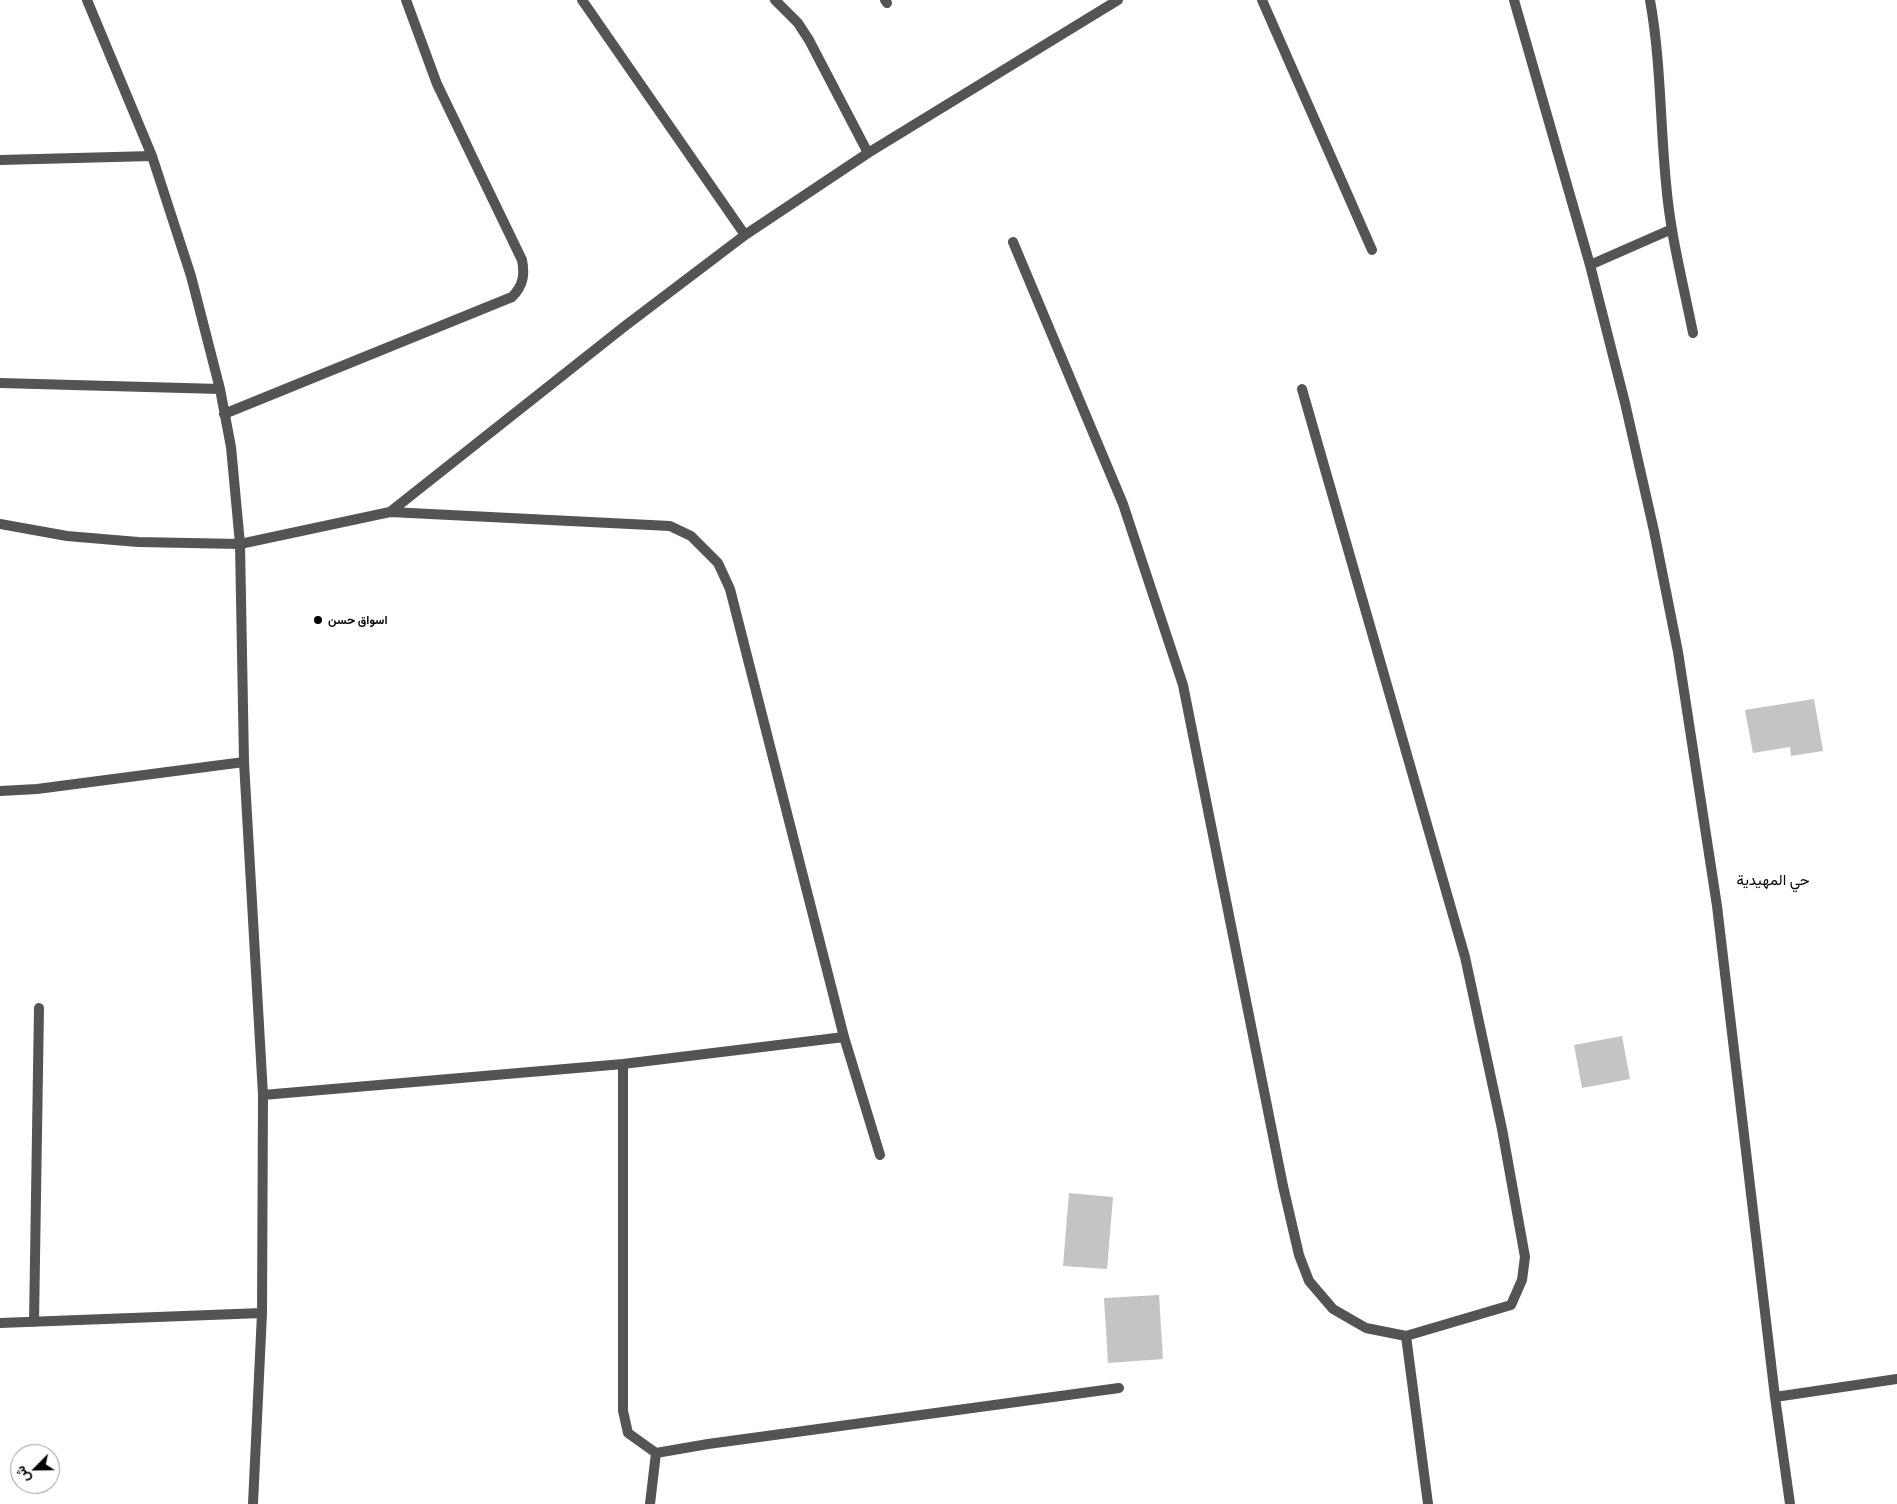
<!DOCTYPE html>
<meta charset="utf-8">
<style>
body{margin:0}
#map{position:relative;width:1897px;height:1504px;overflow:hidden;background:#fff;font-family:"Public Sans",Vazirmatn,sans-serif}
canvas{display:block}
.north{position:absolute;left:10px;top:1444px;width:50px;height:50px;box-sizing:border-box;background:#fff;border:1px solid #999;border-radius:50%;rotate:247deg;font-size:14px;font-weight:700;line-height:20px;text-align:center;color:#000}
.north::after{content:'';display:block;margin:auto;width:18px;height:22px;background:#000;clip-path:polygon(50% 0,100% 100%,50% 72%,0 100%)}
</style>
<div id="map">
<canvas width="1897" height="1504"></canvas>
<div class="north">ش</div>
</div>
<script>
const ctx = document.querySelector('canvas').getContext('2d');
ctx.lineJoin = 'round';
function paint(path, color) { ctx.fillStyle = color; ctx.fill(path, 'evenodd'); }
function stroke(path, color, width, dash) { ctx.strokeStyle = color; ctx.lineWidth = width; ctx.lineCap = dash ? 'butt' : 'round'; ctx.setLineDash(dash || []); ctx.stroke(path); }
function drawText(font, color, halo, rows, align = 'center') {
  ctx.font = font + ' "Public Sans",Vazirmatn,sans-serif'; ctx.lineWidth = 4; ctx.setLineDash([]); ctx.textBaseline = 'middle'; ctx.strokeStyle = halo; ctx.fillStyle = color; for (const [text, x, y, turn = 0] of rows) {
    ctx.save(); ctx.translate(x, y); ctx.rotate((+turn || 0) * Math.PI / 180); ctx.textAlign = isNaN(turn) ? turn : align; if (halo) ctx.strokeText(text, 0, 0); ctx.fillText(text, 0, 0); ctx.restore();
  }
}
paint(new Path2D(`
 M1814 699 1823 751 1791 756 1790 747 1753 753 1745 710Z
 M1622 1036 1630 1079 1582 1088 1574 1045Z
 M1069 1193 1113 1197 1107 1269 1063 1266Z
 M1159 1295 1163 1359 1108 1363 1104 1298Z`), '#c4c4c4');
stroke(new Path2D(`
 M87 0 152 156 191 276 220 389 231 447 240 544 244 762 263 1095 262 1313 253 1504
 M582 0 745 235
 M775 0 798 23 809 40 868 153
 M885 0 887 3
 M1262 0 1372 250
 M1514 0 1590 265 1625 403 1654 531 1678 652 1717 906 1775 1397 1790 1504
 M1650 0C1661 61 1660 122 1666 183 1670 233 1683 283 1693 333
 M0 160 152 156
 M1013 242 1123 504 1183 685 1283 1186 1299 1255 1309 1281 1333 1309 1366 1328 1406 1336 1511 1305 1522 1280 1525 1257 1502 1129 1465 957 1302 389
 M1590 265 1672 229
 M0 383 220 389
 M224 414 512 297C523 286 525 275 522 260L437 84 406 0
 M390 512 670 526 691 536 718 563 730 589 844 1037 880 1155
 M0 524 67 536 138 542 240 544 390 512 625 326 745 235 868 153 1118 0
 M0 791 37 789 244 762
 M623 1064V1411L628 1433 656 1453 708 1444 1119 1388
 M263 1095 623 1064 844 1037
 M34 1322 39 1008
 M0 1323 262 1313
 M1406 1336 1428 1504
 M1775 1397 1897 1379
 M650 1504 656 1453`), '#545454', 10);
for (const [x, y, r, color] of [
 [318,620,5,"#000"]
]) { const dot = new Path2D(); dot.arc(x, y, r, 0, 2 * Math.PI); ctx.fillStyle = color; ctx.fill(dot); stroke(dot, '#fff', 2); }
drawText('bold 12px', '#000', '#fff', [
 ["اسواق حسن",328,620]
], 'left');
drawText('15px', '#000', '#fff', [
 ["حي المهيدية",1773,880]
]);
</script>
